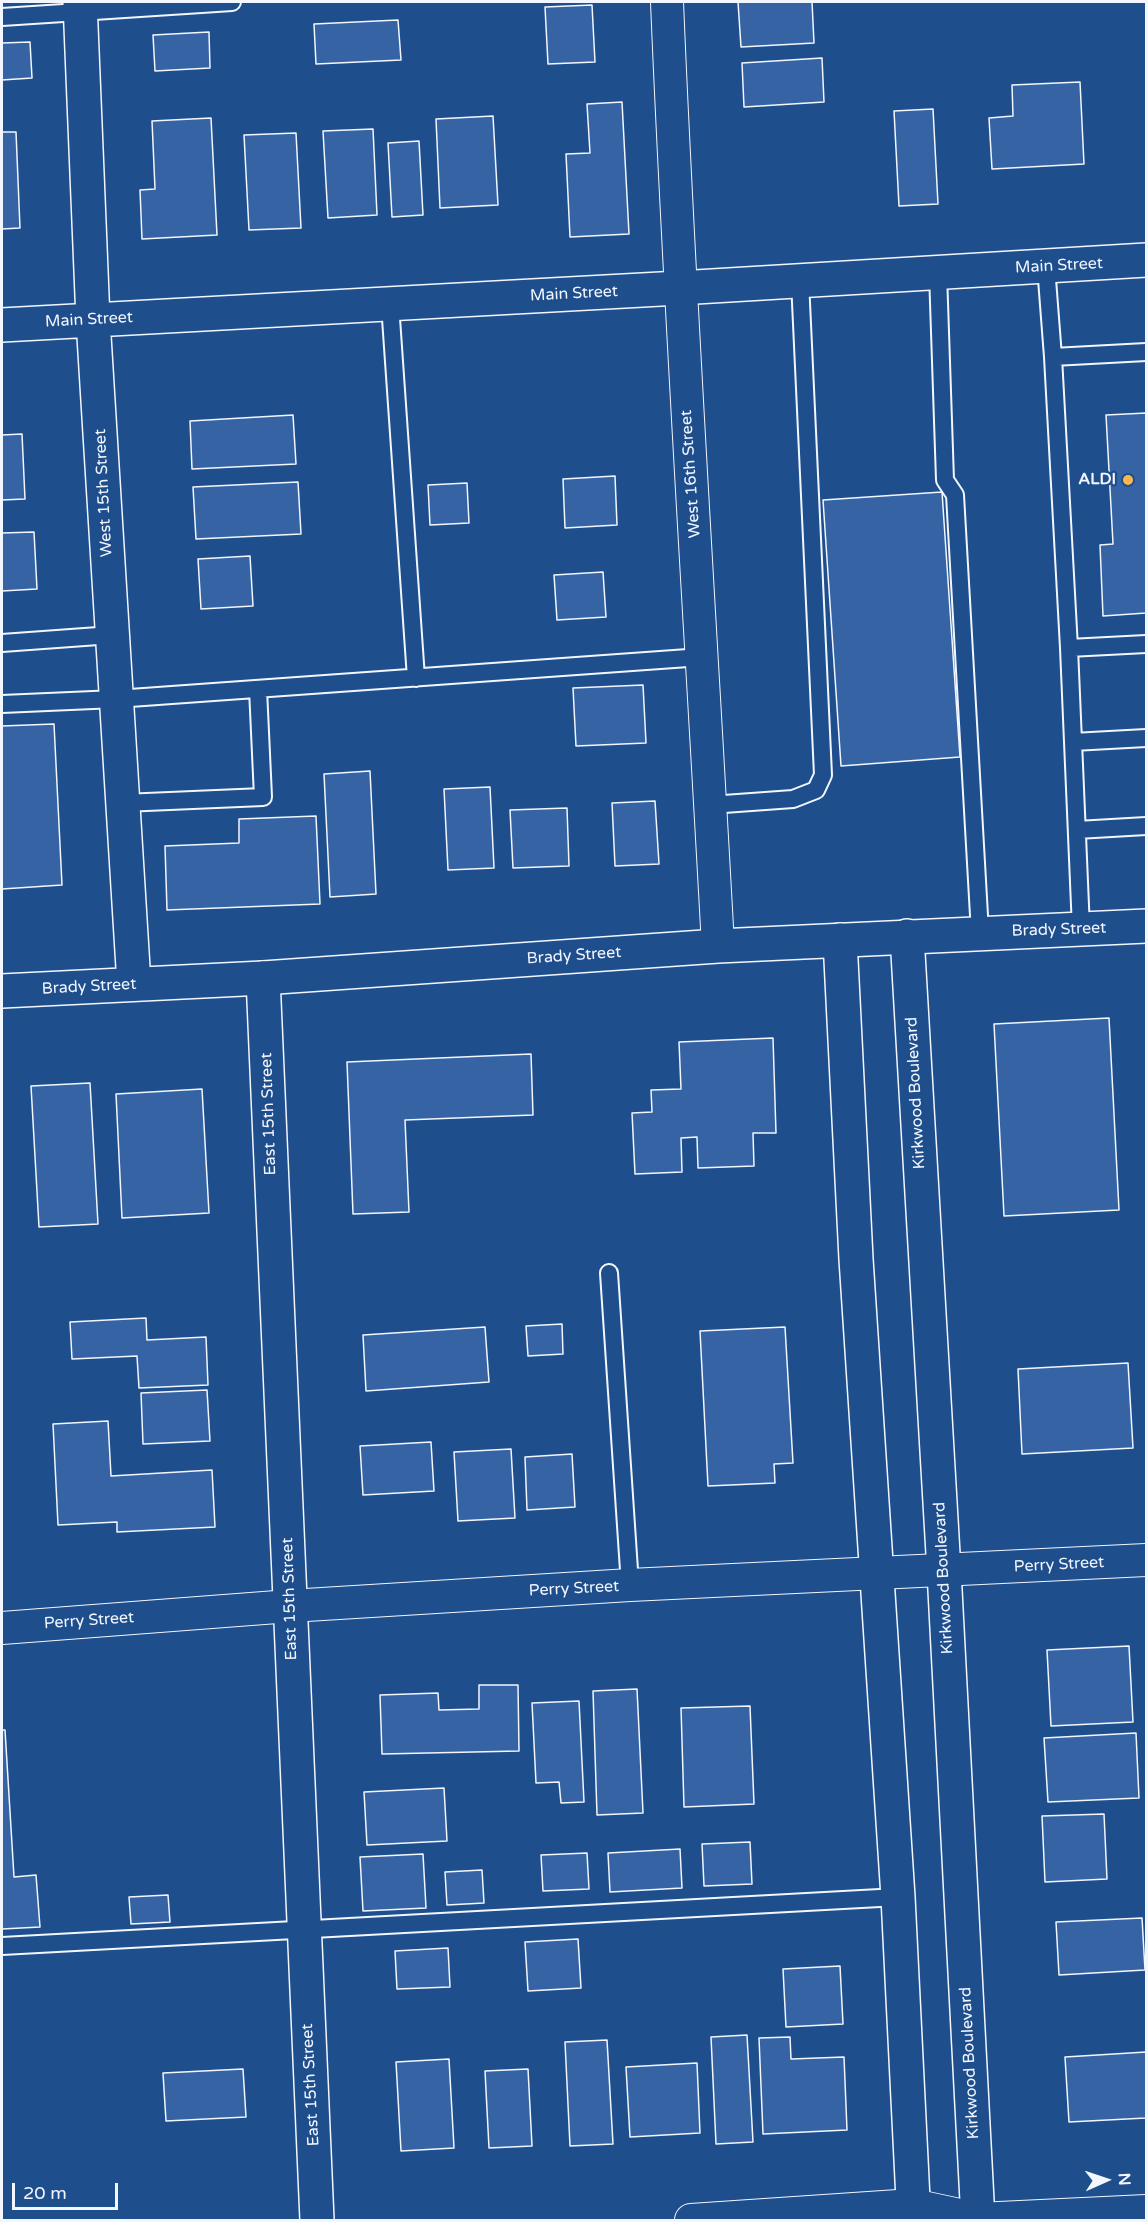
<!DOCTYPE html>
<style>
body{margin:0}
#map{position:relative;width:1148px;height:2222px;overflow:hidden;background:#1f4e8c;font-family:"Varela Round",sans-serif}
canvas{display:block}
.frame{position:absolute;inset:0;border:3px solid #f2f6ff;pointer-events:none}
.north{position:absolute;left:1076px;top:2150px;width:60px;height:60px;-webkit-text-stroke:4px #1f4e8c;paint-order:stroke;rotate:87deg;font-size:16px;font-weight:700;line-height:24px;text-align:center;color:#f2f6ff}
.north::after{content:'';display:block;margin:auto;width:21px;height:27px;background:#f2f6ff;clip-path:polygon(50% 0,100% 100%,50% 72%,0 100%)}
.scale{position:absolute;left:12px;top:2183px;width:106px;height:27px;box-sizing:border-box;border:3px solid #f2f6ff;border-top:0;padding-left:8px;font-size:18px;line-height:21px;white-space:nowrap;color:#f2f6ff;-webkit-text-stroke:4px #1f4e8c;paint-order:stroke}
</style>
<div id="map">
<canvas width="1148" height="2222"></canvas>
<div class="frame"></div>
<div class="north">N</div>
<div class="scale">20 m</div>
</div>
<script>
const ctx = document.querySelector('canvas').getContext('2d');
ctx.lineJoin = 'round';
function paint(path, color) { ctx.fillStyle = color; ctx.fill(path, 'evenodd'); }
function stroke(path, color, width, dash) { ctx.strokeStyle = color; ctx.lineWidth = width; ctx.lineCap = dash ? 'butt' : 'round'; ctx.setLineDash(dash || []); ctx.stroke(path); }
function drawText(font, color, halo, rows, align = 'center') {
  ctx.font = font + ' "Varela Round",sans-serif'; ctx.lineWidth = 4.5; ctx.setLineDash([]); ctx.textBaseline = 'middle'; ctx.strokeStyle = halo; ctx.fillStyle = color; for (const [text, x, y, turn = 0] of rows) {
    ctx.save(); ctx.translate(x, y); ctx.rotate((+turn || 0) * Math.PI / 180); ctx.textAlign = isNaN(turn) ? turn : align; if (halo) ctx.strokeText(text, 0, 0); ctx.fillText(text, 0, 0); ctx.restore();
  }
}
const building = new Path2D(`
 M738 2H812L814 43 741 47Z
 M592 5 595 62 548 64 545 7Z
 M398 20 401 60 316 64 314 24Z
 M209 32 210 68 155 71 153 35Z
 M30 42 32 78 2 80V43Z
 M822 58 824 102 744 107 742 63Z
 M1080 82 1084 164 992 169 989 118 1013 116 1012 85Z
 M622 102 629 234 570 237 566 154 590 153 587 104Z
 M933 109 938 204 899 206 894 111Z
 M493 116 498 205 440 208 436 119Z
 M211 118 217 235 142 239 140 190 155 189 152 121Z
 M373 129 377 215 328 218 323 131Z
 M2 132H16L20 228 2 229Z
 M296 133 301 228 249 230 244 135Z
 M419 141 423 215 392 217 388 143Z
 M1146 413V613L1103 616 1100 545 1113 544 1106 415Z
 M293 415 296 464 192 469 190 421Z
 M22 434 25 499 2 500V435Z
 M615 476 617 525 565 528 563 479Z
 M298 482 301 534 196 539 193 487Z
 M467 483 469 523 430 525 428 485Z
 M942 492 960 757 841 766 823 500Z
 M34 532 37 589 2 591V533Z
 M250 556 253 606 201 609 198 559Z
 M603 572 606 617 557 620 554 575Z
 M643 685 646 743 576 746 573 688Z
 M54 724 62 885 2 889V726Z
 M370 771 376 894 330 897 324 774Z
 M490 787 494 868 448 870 444 789Z
 M655 801 659 864 615 866 612 803Z
 M567 808 569 866 513 868 510 810Z
 M316 816 320 904 167 910 165 846 239 843V819Z
 M1109 1018 1119 1210 1004 1216 994 1024Z
 M773 1038 776 1133H753L754 1166 698 1168 697 1137 681 1138 682 1172 635 1174 632 1113 652 1112 651 1090 681 1089 679 1042Z
 M531 1054 533 1115 405 1120 409 1212 353 1214 347 1062Z
 M90 1083 98 1224 39 1227 31 1086Z
 M202 1089 209 1213 122 1218 116 1094Z
 M146 1318 147 1340 206 1337 208 1385 139 1388 137 1356 72 1359 70 1322Z
 M562 1324 563 1354 528 1356 526 1326Z
 M485 1327 489 1382 366 1391 363 1335Z
 M785 1327 793 1463 774 1464 775 1483 708 1486 700 1331Z
 M1128 1363 1133 1448 1022 1454 1018 1369Z
 M207 1390 210 1441 143 1444 141 1393Z
 M108 1421 111 1476 212 1470 215 1527 117 1532V1522L58 1525 53 1424Z
 M431 1442 434 1491 363 1495 360 1446Z
 M511 1449 515 1518 458 1521 454 1452Z
 M572 1454 575 1507 527 1510 525 1457Z
 M1129 1646 1133 1722 1051 1726 1047 1650Z
 M479 1685H518L519 1751 382 1754 380 1695 438 1693 439 1710 479 1709Z
 M637 1689 643 1813 597 1815 593 1691Z
 M579 1701 584 1802 561 1803 559 1782 536 1783 532 1703Z
 M750 1706 754 1804 684 1807 681 1708Z
 M2 1730H5L14 1877 36 1875 40 1927 2 1929Z
 M1136 1733 1139 1798 1048 1802 1044 1738Z
 M444 1788 447 1841 367 1845 364 1792Z
 M1104 1814 1107 1879 1045 1882 1042 1816Z
 M750 1842 752 1884 704 1886 702 1844Z
 M680 1849 682 1888 610 1892 608 1853Z
 M587 1853 589 1889 543 1891 541 1855Z
 M423 1854 426 1908 363 1911 360 1857Z
 M482 1870 484 1903 447 1905 445 1872Z
 M168 1895 170 1922 131 1924 129 1897Z
 M1142 1918 1145 1970 1059 1975 1056 1922Z
 M578 1939 581 1988 528 1991 525 1942Z
 M448 1948 450 1987 397 1989 395 1951Z
 M840 1966 843 2024 786 2027 783 1969Z
 M747 2035 753 2142 716 2144 711 2037Z
 M790 2037 791 2059 844 2057 847 2130 763 2134 759 2038Z
 M607 2040 613 2144 570 2146 565 2042Z
 M1146 2052V2118L1069 2122 1065 2057Z
 M449 2059 454 2148 401 2151 396 2062Z
 M697 2063 700 2133 630 2137 626 2067Z
 M243 2069 246 2117 166 2121 163 2073Z
 M528 2069 532 2146 489 2148 485 2071Z`);
paint(building, '#3563a3');
stroke(building, '#f2f6ff', 1.5);
const service = new Path2D(`
 M2 17 232 2
 M1046 266 1053 357
 M938 273 945 480 955 495 980 933
 M390 304 416 678
 M2 643 112 635
 M1069 648 1053 357 1146 352
 M2 704 116 699 702 657
 M1073 742 1146 738
 M123 803 263 797 258 689
 M710 805 793 799 816 790 823 775 800 281
 M1077 830 1146 826
 M1081 929 1069 648 1146 644
 M609 1273 630 1585
 M2 1946 898 1897`);
const minor = new Path2D(`
 M667 2C680 317 701 631 718 946
 M2 1628 290 1606 630 1585 1146 1560
 M691 2220 913 2205 978 2219 1146 2211`);
const tertiary = new Path2D(`
 M80 2 93 320 134 984
 M2 325 679 288 1146 260
 M907 936 944 1571 978 2220
 M840 940 856 1259 898 1897 914 2220
 M263 978 317 2220`);
const trunk = new Path2D(`
 M2 991 263 978 718 946 1146 926`);
stroke(service, '#f2f6ff', 20);
stroke(minor, '#f2f6ff', 34);
stroke(tertiary, '#f2f6ff', 36);
stroke(trunk, '#f2f6ff', 36);
stroke(service, '#1f4e8c', 16);
stroke(minor, '#1f4e8c', 32);
stroke(tertiary, '#1f4e8c', 33);
stroke(trunk, '#1f4e8c', 33);
for (const [x, y, r, color] of [
 [1128,480,6,"#ffb74d"]
]) { const dot = new Path2D(); dot.arc(x, y, r, 0, 2 * Math.PI); ctx.fillStyle = color; ctx.fill(dot); stroke(dot, '#1f4e8c', 2); }
drawText('16px', '#f2f6ff', '#1f4e8c', [
 ["Main Street",1059,266,-3],
 ["Main Street",574,294,-3],
 ["Main Street",89,320,-3],
 ["West 16th Street",691,474,-94],
 ["West 15th Street",104,493,-93],
 ["Brady Street",1059,930,-2],
 ["Brady Street",574,956,-4],
 ["Brady Street",89,987,-3],
 ["Kirkwood Boulevard",916,1093,-93],
 ["East 15th Street",269,1114,-92],
 ["Perry Street",1059,1565,-3],
 ["Kirkwood Boulevard",944,1578,-93],
 ["Perry Street",574,1589,-3],
 ["East 15th Street",290,1599,-92],
 ["Perry Street",89,1621,-4],
 ["Kirkwood Boulevard",970,2063,-93],
 ["East 15th Street",311,2085,-93]
]);
drawText('bold 16px', '#f2f6ff', '#1f4e8c', [
 ["ALDI",1116,480]
], 'right');
</script>
